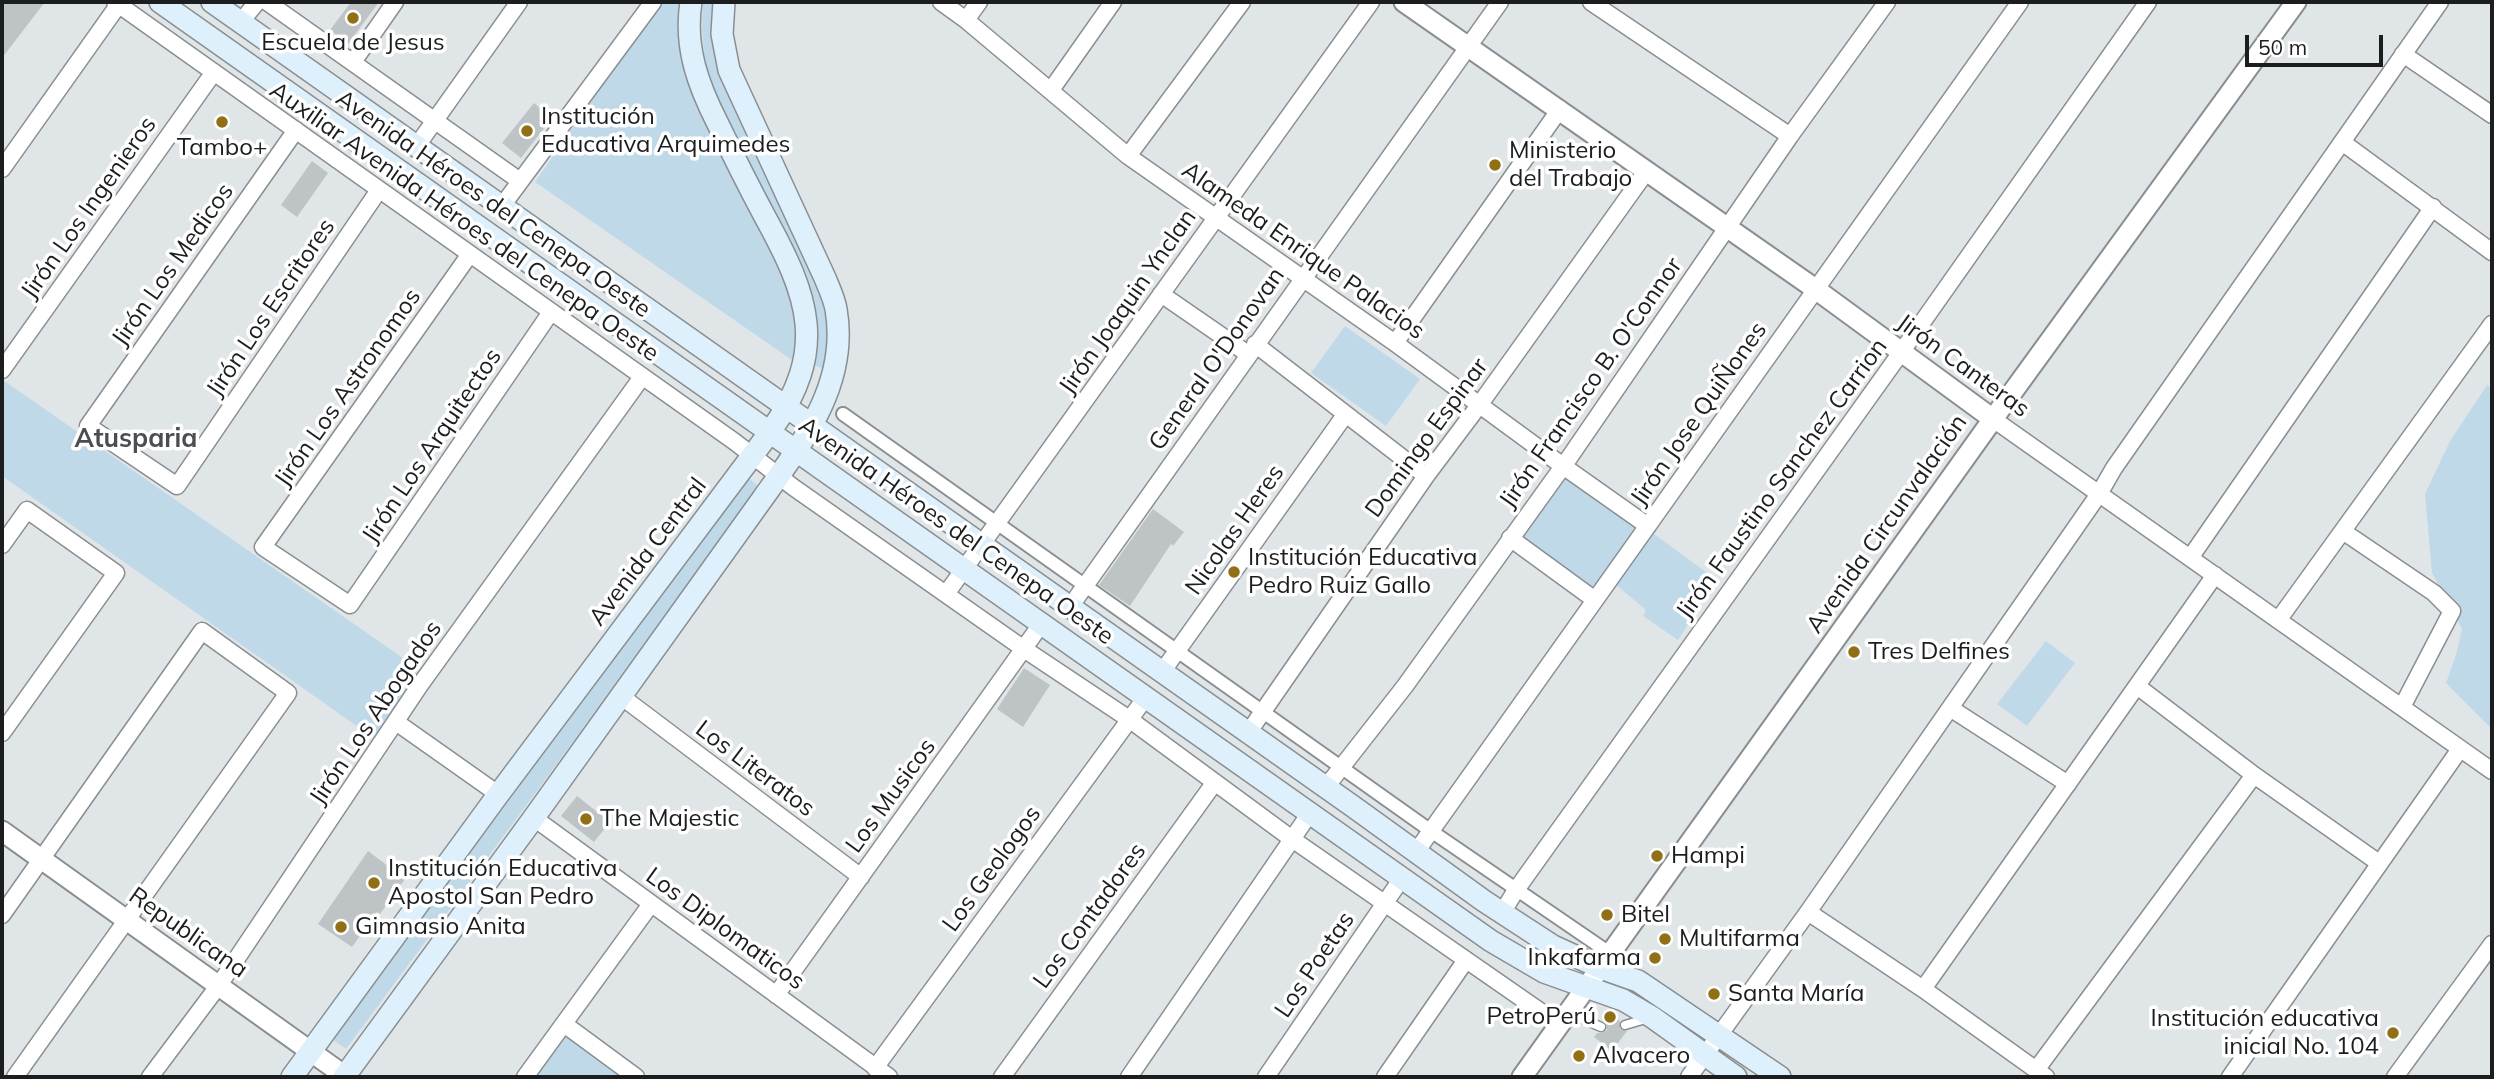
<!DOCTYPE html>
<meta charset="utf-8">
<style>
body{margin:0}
#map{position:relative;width:2494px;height:1079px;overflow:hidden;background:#e0e5e8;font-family:Mulish,sans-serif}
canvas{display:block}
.frame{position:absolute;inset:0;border:4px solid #1b1d1e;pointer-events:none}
.scale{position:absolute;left:2245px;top:35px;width:138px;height:32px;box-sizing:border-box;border:4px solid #1b1d1e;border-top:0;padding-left:9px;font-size:21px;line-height:24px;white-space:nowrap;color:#1b1d1e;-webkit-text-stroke:5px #fff;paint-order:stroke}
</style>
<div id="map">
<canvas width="2494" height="1079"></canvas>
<div class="frame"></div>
<div class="scale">50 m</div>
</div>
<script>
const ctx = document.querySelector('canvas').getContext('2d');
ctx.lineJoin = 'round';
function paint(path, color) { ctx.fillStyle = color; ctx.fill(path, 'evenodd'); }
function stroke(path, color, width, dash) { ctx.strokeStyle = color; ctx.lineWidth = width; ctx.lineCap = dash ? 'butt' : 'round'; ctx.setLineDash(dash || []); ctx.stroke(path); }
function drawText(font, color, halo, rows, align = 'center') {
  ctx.font = font + ' Mulish,sans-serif'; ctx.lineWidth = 7; ctx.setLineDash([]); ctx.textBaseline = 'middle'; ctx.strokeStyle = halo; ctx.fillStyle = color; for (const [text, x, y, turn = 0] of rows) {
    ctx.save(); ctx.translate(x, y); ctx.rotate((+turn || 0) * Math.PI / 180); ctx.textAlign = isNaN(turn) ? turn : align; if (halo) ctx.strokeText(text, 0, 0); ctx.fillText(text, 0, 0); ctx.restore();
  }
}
paint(new Path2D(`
 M660 2H687L684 26 783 267C793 301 800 325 792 360L535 182Z
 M703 2H713V32L827 297 831 325 825 369 811 364 750 171 705 73 702 27Z
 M1345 326 1420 379 1386 426 1311 373Z
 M3 380 423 672 378 741 2 476Z
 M2487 385 2492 389V729L2446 683 2456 655 2462 629 2432 573 2425 494 2450 441Z
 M1563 469 1642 526 1596 589 1517 534Z
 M747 477 761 488 346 1049 332 1039Z
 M1650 531 1717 580 1678 640 1643 616 1646 610 1614 583Z
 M2046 641 2075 663 2027 726 1997 704Z
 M563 1033 623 1077H531Z`), '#c0d9e9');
paint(new Path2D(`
 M2 2H45L2 58Z
 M351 2H379L348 44 330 30Z
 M534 103 552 118 521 158 502 143Z
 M312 161 328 173 297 217 281 205Z
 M1153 509 1184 532 1173 546 1171 544 1130 606 1099 585Z
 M1024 668 1050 685 1023 727 997 709Z
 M577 796 610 822 594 842 561 816Z
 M368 851 405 879 380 914 377 912 352 947 318 924Z
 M1611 1014 1620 1021V1029L1627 1031 1612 1051 1594 1037 1597 1033H1602L1607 1030 1605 1022Z`), '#bec3c6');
const service = new Path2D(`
 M1569 1013 1601 1027
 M1625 1025 1649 1018`);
const pedestrian = new Path2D(`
 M843 414 1431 831 1611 954`);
const minor = new Path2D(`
 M115 2 735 442 793 487 1024 649 1129 719 1292 839 1560 1025
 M267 2 520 181
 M941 2 966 20 1128 156 1395 343 1563 466 1648 526
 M1591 2 1790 136
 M966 20 979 2
 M240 23 257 2
 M2403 54 2492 115
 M353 62 395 2
 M1051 90 1113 2
 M296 130 88 426 177 486 379 190
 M2342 142 2492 252
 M416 147 519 2
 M1128 156 1242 2
 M2 169 119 4
 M502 206 653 2
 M470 254 263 547 350 605 551 312
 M1161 294 1248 354
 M1395 343 1560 109
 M1255 344 1426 476
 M2 370 214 72
 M1993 419 2492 771
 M2344 532 2434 593 2452 611 2402 707
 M1510 538 1595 600
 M2 545 27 510 116 573 2 733
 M2190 558 2433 207
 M946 594 1371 2
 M1070 607 1500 2
 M2279 619 2492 324
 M1162 672 1345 415
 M2137 686 2254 775 2379 863
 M622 697 861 877
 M1950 708 2068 784
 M396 722 498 794
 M1248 733 1426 476 1480 404 1646 172
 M1326 787 1405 686 1569 458 1790 136 1887 2
 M534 818 889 1077
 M1416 852 2020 2
 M1808 912 1923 989 2046 1077
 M1502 913 1516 890 1902 351 2148 2
 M2 915 202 631 288 693 15 1077
 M1923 989 2215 575
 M776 995 1042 623
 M564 1024 636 1077
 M875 1068 1146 697
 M2036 1070 2254 775
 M150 1077 219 985 420 685 642 377
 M525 1077 651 904
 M1002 1077 1215 782
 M1129 1077 1310 813
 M1266 1077 1402 878
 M1385 1077 1466 960
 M1689 1077 1808 912 2099 494 2114 468 2440 2
 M2230 1077 2460 749
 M2395 1077 2492 944`);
const tertiary = new Path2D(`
 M1404 2 1814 288 1993 419
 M2 831 345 1076
 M1522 1077 1993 419 2296 2`);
const secondary = new Path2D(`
 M160 2 1491 941 1544 972 1623 1000 1652 1017 1736 1077
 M212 2 1351 805 1484 901 1553 946 1601 968 1638 981 1780 1077
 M292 1077 495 799 770 432C829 349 809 297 764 215 748 185 733 155 718 124 698 85 684 47 691 2
 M344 1077 530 823 763 498C803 442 849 383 836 309 834 298 829 288 825 278L729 70 722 34 724 2`);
stroke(service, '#8a8e91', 11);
stroke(pedestrian, '#8a8e91', 16);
stroke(minor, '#8a8e91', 19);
stroke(tertiary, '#8a8e91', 23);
stroke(secondary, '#8a8e91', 24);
stroke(service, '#fff', 8);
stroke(pedestrian, '#fff', 12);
stroke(minor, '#fff', 16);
stroke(tertiary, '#fff', 19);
stroke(secondary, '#def0fb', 21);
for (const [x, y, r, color] of [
 [353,18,7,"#916f15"],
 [222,122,7,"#916f15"],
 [527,131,7,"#916f15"],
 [1495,165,7,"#916f15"],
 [1234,572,7,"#916f15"],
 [1854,652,7,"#916f15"],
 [586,819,7,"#916f15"],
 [1657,856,7,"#916f15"],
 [374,883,7,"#916f15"],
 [1607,915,7,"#916f15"],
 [341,927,7,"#916f15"],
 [1665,939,7,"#916f15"],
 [1655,958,7,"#916f15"],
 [1714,994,7,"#916f15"],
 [1610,1017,7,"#916f15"],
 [2393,1033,7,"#916f15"],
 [1579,1056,7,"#916f15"]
]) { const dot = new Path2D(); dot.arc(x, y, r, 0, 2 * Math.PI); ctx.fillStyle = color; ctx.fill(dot); stroke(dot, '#fff', 2.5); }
drawText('24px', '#1b1d1e', '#fff', [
 ["Escuela de Jesus",353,43,"center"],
 ["Institución",541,117],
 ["Educativa Arquimedes",541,145],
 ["Tambo+",222,148,"center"],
 ["Ministerio",1509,151],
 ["del Trabajo",1509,179],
 ["Institución Educativa",1248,558],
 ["Pedro Ruiz Gallo",1248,586],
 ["Tres Delfines",1868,652],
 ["The Majestic",600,819],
 ["Hampi",1671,856],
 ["Institución Educativa",388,869],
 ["Apostol San Pedro",388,897],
 ["Bitel",1621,915],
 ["Gimnasio Anita",355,927],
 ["Multifarma",1679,939],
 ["Inkafarma",1641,958,"right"],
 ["Santa María",1728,994],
 ["PetroPerú",1596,1017,"right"],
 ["Institución educativa",2379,1019,"right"],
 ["inicial No. 104",2379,1047,"right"],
 ["Alvacero",1593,1056]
], 'left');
drawText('24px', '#1b1d1e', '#fff', [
 ["Avenida Héroes del Cenepa Oeste",493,204,35],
 ["Jirón Los Ingenieros",89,208,-55],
 ["Auxiliar Avenida Héroes del Cenepa Oeste",464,222,35],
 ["Alameda Enrique Palacios",1303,251,35],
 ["Jirón Los Medicos",173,265,-55],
 ["Jirón Joaquin Ynclan",1128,302,-55],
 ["Jirón Los Escritores",271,308,-56],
 ["General O'Donovan",1217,359,-55],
 ["Jirón Canteras",1963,366,36],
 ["Jirón Francisco B. O'Connor",1591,383,-55],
 ["Jirón Los Astronomos",348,388,-55],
 ["Jirón Jose QuiÑones",1699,414,-55],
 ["Domingo Espinar",1427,438,-54],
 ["Jirón Los Arquitectos",432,446,-56],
 ["Jirón Faustino Sanchez Carrion",1782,479,-54],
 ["Avenida Circunvalación",1887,524,-55],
 ["Nicolas Heres",1235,530,-55],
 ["Avenida Héroes del Cenepa Oeste",956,531,35],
 ["Avenida Central",648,552,-53],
 ["Jirón Los Abogados",376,713,-56],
 ["Los Literatos",755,769,37],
 ["Los Musicos",891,796,-54],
 ["Los Geologos",992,869,-54],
 ["Los Contadores",1090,916,-54],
 ["Los Diplomaticos",725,929,36],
 ["Republicana",188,933,35],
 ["Los Poetas",1315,965,-56]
]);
drawText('bold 26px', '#4a4e51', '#fff', [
 ["Atusparia",136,439]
]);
</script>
